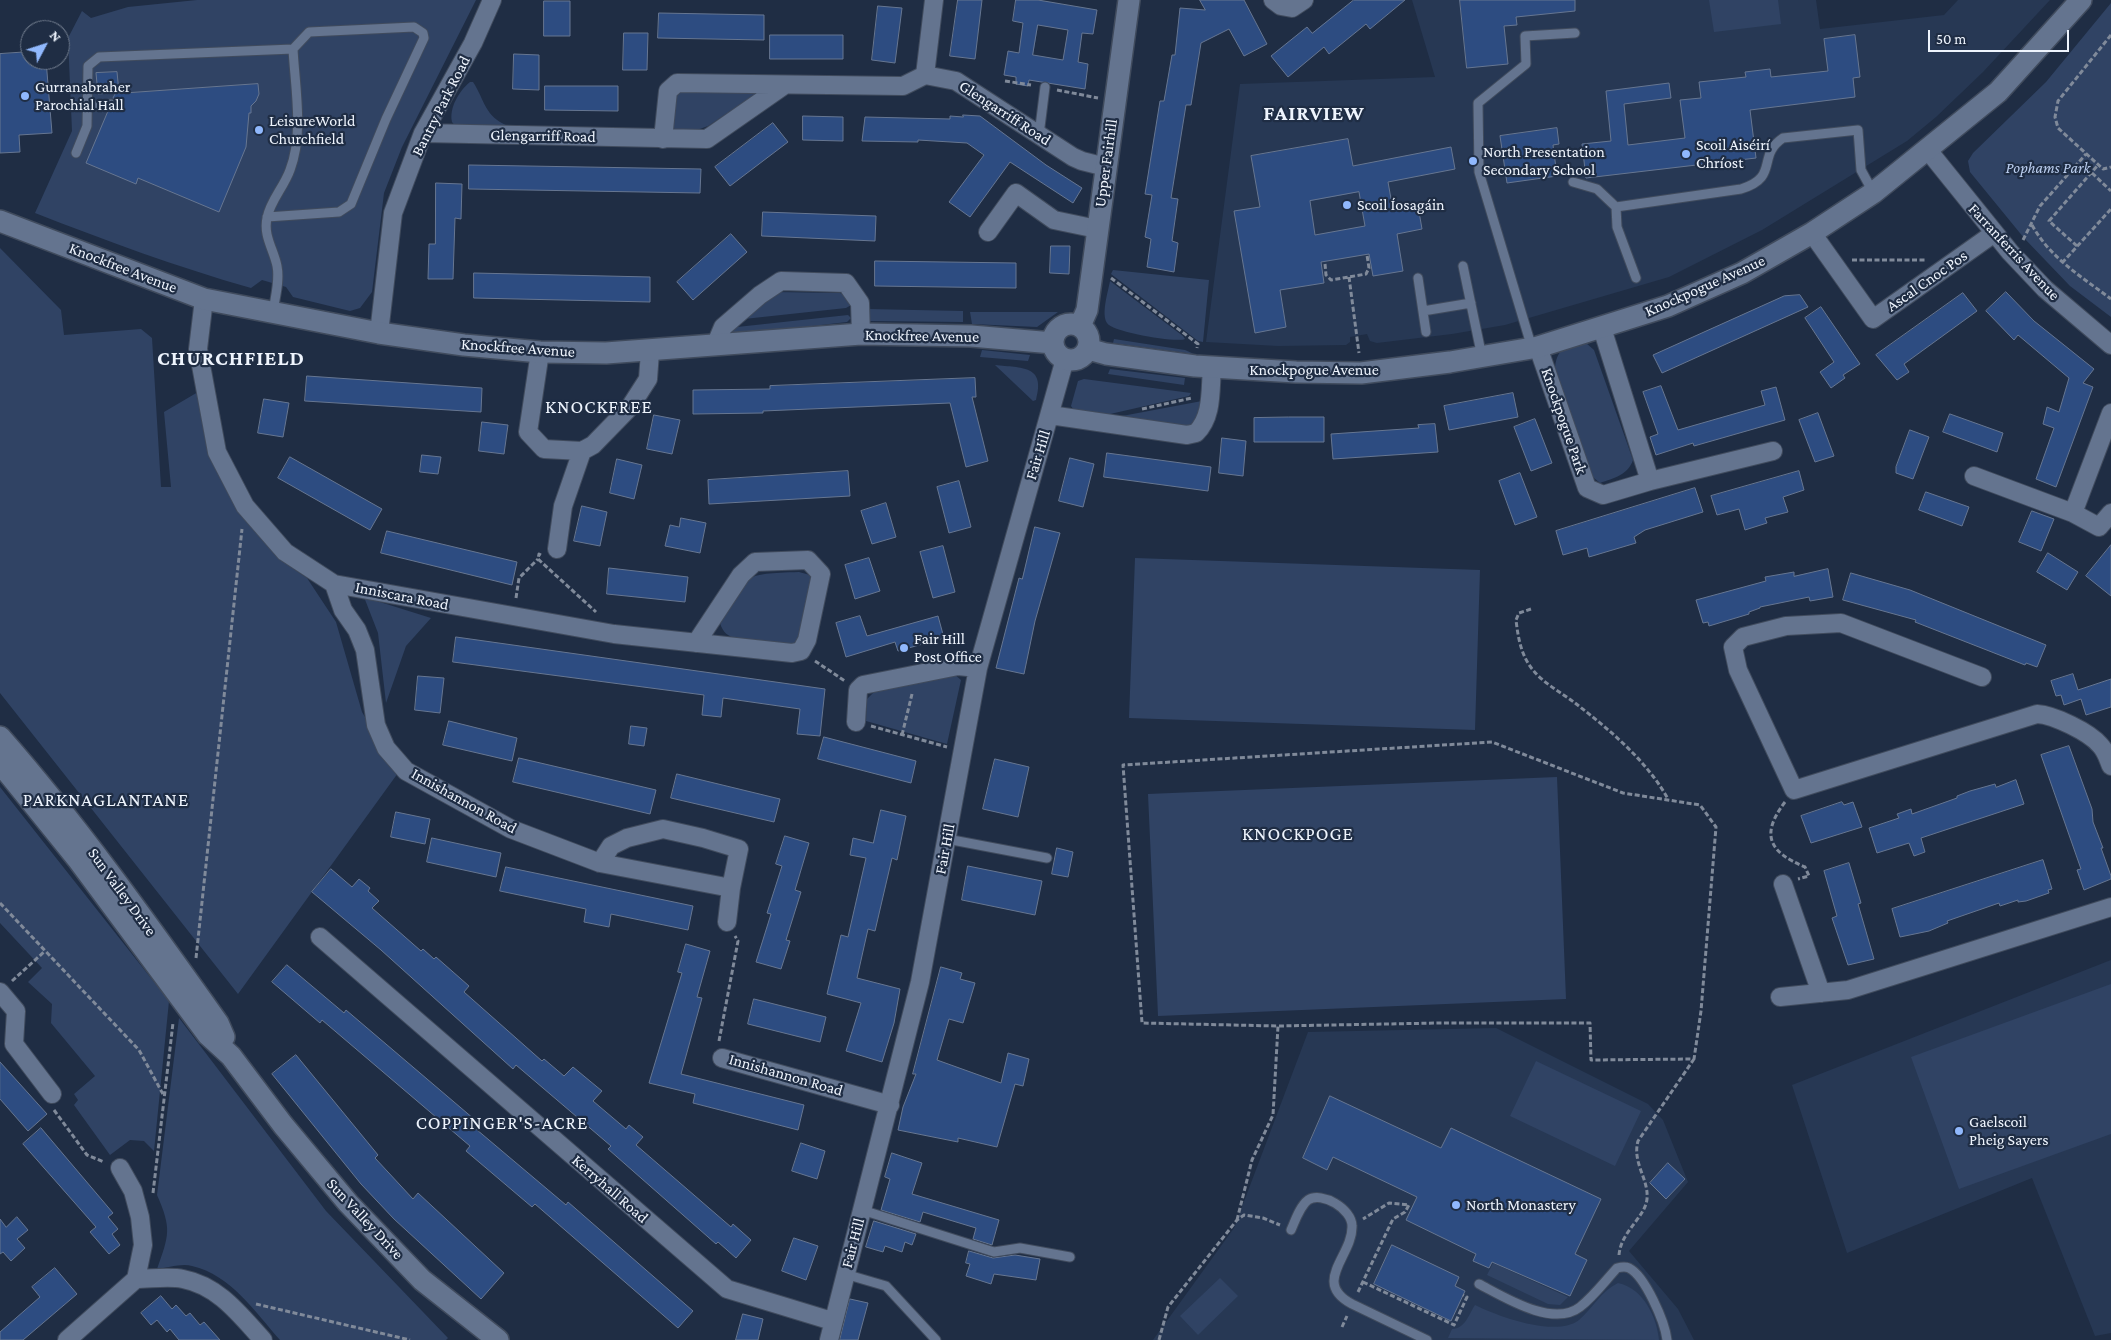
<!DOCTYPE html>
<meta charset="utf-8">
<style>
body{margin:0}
#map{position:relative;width:2111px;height:1340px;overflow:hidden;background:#1f2d44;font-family:"Crimson Pro",serif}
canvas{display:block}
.north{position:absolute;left:20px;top:20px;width:50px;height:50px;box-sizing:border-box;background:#1f2d44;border:1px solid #727d8e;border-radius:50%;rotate:50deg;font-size:14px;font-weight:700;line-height:20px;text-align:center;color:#eef4fd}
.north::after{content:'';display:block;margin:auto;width:18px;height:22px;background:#90b8fd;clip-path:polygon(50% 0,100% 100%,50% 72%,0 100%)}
.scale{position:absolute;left:1928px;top:30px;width:141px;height:22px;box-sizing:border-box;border:2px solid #eef4fd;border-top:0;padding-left:6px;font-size:15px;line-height:18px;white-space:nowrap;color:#eef4fd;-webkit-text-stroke:4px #1f2d44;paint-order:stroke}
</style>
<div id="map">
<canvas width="2111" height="1340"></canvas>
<div class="north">N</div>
<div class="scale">50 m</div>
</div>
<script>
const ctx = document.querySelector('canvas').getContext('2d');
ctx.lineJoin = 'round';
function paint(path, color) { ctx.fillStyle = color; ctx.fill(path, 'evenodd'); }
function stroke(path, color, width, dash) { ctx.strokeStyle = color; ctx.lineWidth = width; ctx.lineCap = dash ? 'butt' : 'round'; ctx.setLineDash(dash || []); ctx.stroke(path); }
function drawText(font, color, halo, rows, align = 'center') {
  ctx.font = font + ' "Crimson Pro",serif'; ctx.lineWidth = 4.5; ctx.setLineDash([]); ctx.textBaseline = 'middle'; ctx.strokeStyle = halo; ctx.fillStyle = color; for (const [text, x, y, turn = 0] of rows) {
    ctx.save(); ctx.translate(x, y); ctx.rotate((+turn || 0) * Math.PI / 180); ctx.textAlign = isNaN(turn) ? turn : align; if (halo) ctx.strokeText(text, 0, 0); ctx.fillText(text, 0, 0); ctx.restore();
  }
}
paint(new Path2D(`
 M1412 0H1816L1820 29 1944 15 1958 0H2050L1983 72 1936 117 1907 141 1762 230 1669 277 1505 325 1452 334 1377 343 1370 341 1367 334 1350 337V342L1346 345 1278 346 1206 342 1240 84 1435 77Z
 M2111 960V1333L2095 1336 2032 1178 1847 1253 1792 1085Z
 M1496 1028 1648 1104 1663 1120 1688 1182 1629 1251 1678 1309 1694 1340H1153L1234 1228 1308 1032Z`), '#273854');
paint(new Path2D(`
 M197 0H476L402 147 384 193 372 292 360 308 350 311 293 297 286 287 262 280 251 288C177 267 107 241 35 213L72 131 68 38 82 11 91 18 128 7Z
 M1709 0H1778L1781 24 1714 32Z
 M2111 3V317L2070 286 2024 238 1970 172 1968 161 1973 153 2046 82Z
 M470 82H473C485 100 484 116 508 126L456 127 452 122C449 108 459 91 470 82Z
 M754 90 755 95 708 126 697 130H675L673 127 676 95 680 91Z
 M0 248 61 310 64 335 141 329 152 338 161 487H171L164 412 198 392 217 473 282 561 307 578 336 622 362 712 398 773 238 994 0 693Z
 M1113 270 1209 280 1203 342 1198 341 1111 274Z
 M1110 281 1183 336 1185 339C1176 343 1112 332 1107 323 1101 314 1108 292 1110 281Z
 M774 292 840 293 846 295 853 304 846 308 744 319Z
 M867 309 963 311V322L868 321Z
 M970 312H1058L1037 327 972 324Z
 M848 315 851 318 847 322 726 336 737 327Z
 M1114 339 1185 350 1194 354 1113 343Z
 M1586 343 1594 350 1633 460C1628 475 1614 478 1600 483L1588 473 1555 367C1558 345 1568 347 1586 343Z
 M982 350 1030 355 1028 361 980 357Z
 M995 365C1022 368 1046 365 1036 400L1033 401Z
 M1110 369 1185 378 1184 385 1108 374Z
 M1084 379 1191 393 1189 396 1097 417 1076 413 1071 406 1078 381Z
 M1202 401 1193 428 1106 419Z
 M1135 558 1480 570 1475 730 1129 718Z
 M799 572 810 575 812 579 803 636 794 645 737 639C728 636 723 633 720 623 747 573 742 574 799 572Z
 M364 597 431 618 406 646 386 703 378 633Z
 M954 674 961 680 947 744 866 721 867 699 876 690Z
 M1557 777 1566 999 1158 1016 1148 794Z
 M0 787 169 1001 154 1151 144 1141 130 1140 110 1155 74 1105 78 1100 74 1094 95 1076 51 1023 52 1004 28 982 42 968 0 923Z
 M2111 984V1134L1959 1189 1911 1057Z
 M179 1018 326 1211 448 1338 446 1340H280C255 1312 231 1275 192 1266 182 1263 167 1268 157 1269 169 1235 172 1229 157 1195Z
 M1536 1061 1641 1111 1615 1166 1510 1116Z
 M1493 1263 1568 1297 1560 1305 1548 1304 1487 1275Z
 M1220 1278 1238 1296 1198 1335 1180 1316Z
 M1618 1283C1643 1288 1657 1317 1659 1340L1448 1338 1452 1329C1465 1329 1469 1314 1475 1305 1497 1316 1556 1338 1579 1320 1593 1308 1601 1291 1618 1283Z`), '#304364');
const building = new Path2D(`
 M958 0H982L975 59 950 56Z
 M1016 0H1038L1097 10 1093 34 1082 33 1080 48 1078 62 1088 64 1085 89 1029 80 1028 86 1016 84V77L1004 75 1008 51 1019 53 1023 23 1013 21ZM1038 25 1068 30 1063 60 1033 55Z
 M1200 0H1244L1267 44 1244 56 1229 29 1201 43 1191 105H1186L1171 198 1178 199 1172 241 1178 243 1174 272 1147 267 1151 239 1145 237 1152 195 1145 194 1160 101H1164L1172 55H1175L1180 8 1205 10Z
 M1354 0H1405L1370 29 1366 24 1329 54 1324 47 1288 77 1271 56 1307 27 1312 33Z
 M1460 0H1575V11L1516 17 1517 25 1504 26 1508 64 1467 68Z
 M544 1H570V36H544Z
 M878 6 902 8 895 63 872 60Z
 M659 13 764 15V40L658 38Z
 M624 33H648L647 70H623Z
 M770 35H843V59H770Z
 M1855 35 1860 77 1853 78 1855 97 1750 110 1756 158 1586 178 1582 144 1611 141 1606 91 1669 83 1671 98 1624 104 1628 145 1685 138 1680 100 1701 98 1699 82 1746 77 1745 72 1770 69 1771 77 1828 71 1824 39Z
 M27 52 30 54V60H46L52 133 19 135 20 152 0 153V54Z
 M514 54 539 55V90L513 89Z
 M117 72 119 92 98 94 96 73Z
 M258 84 259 94 256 101 251 106V113H249L246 147 219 212 138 178 136 184 86 163 108 111 117 107V103L113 98 115 94Z
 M545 86H618V111L545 110Z
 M963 115 980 116 1046 165 1082 188 1073 203 1010 162 970 217 949 202 984 155 967 143 918 140V142L862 141 865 117 950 119V116L963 117Z
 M803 116 843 117V141L803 140Z
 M773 123 788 142 730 186 715 167Z
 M1557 128 1559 144 1553 145 1557 176 1507 183 1500 136Z
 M1348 139 1353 166 1451 147 1455 169 1388 182 1393 210 1418 206 1422 229 1397 234 1403 271 1373 276 1369 254 1321 262 1324 283 1280 290 1286 327 1255 333 1234 211 1260 207 1251 156ZM1359 192 1365 226 1315 235 1310 201Z
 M469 165 701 169 700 193 469 189Z
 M436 183 462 184 461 219 455 218 453 279H428L429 244H435Z
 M763 212 876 216 875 241 762 236Z
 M731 234 747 252 693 300 677 282Z
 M1051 246H1070L1069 274 1050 273Z
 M875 261 1016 263V288L875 286Z
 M474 273 650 277V302L474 298Z
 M2006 292 2034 321 2094 369 2083 383 2093 387 2056 487 2036 479 2054 428 2043 424 2047 407 2059 412 2069 378 2018 335 2014 340 1986 311Z
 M1963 293 1977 311 1904 364 1909 372 1897 380 1876 355Z
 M1800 295 1808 307 1662 373 1653 355 1784 296Z
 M1821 307 1860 364 1843 375 1845 378 1831 388 1820 372 1834 362 1805 318Z
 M307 376 482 388 481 412 305 401Z
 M975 378 976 397H972L988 461 966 467 950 403 763 411V413L693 414V390L770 389V386Z
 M1661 386 1678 430 1765 405 1761 391 1776 387 1785 420 1694 446 1693 443 1656 455 1650 437 1658 434 1643 392Z
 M1513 393 1518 417 1449 430 1444 406Z
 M264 399 289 403 283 437 258 433Z
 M1818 413 1834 456 1815 462 1799 420Z
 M1950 414 2003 433 1997 452 1943 432Z
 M654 415 680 420 672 454 647 449Z
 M1289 417H1324V442H1254V418Z
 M1535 419 1552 463 1531 471 1514 427Z
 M482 422 508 425 504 454 479 451Z
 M1435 424 1438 452 1333 459 1331 434 1419 428 1418 425Z
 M1910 430 1929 437 1913 479 1896 473V467Z
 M1222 438 1246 441 1243 476 1219 473Z
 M1107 453 1211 467 1208 491 1104 477Z
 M422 455 441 457 438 474 420 472Z
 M290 457 382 509 370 530 278 478Z
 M1070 458 1094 464 1083 507 1059 501Z
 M617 459 642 465 634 499 610 493Z
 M848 471 850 496 709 504 708 480Z
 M1799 471 1804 490 1783 497 1788 512 1765 518 1767 523 1745 530 1739 509 1717 515 1711 496Z
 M1520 473 1537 517 1515 525 1499 481Z
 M959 481 971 527 949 533 937 487Z
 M1695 488 1703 512 1645 530 1634 537 1636 543 1589 557 1587 548 1563 555 1556 531Z
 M1926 492 1969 507 1962 526 1919 510Z
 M886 503 896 537 872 544 861 511Z
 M582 506 607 512 600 546 574 541Z
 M2032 511 2054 519 2041 551 2019 542Z
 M681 518 706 523 700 553 665 546 670 525 679 527Z
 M1035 527 1060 533 1035 621 1024 674 996 668 1019 578 1022 579Z
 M387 531 517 562 512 585 381 553Z
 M2111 545V596L2086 576Z
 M943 546 955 592 933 598 920 552Z
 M2048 553 2078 572 2067 590 2037 572Z
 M869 558 880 591 855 599 845 565Z
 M609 568 688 577 685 602 607 594Z
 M1828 569 1833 597 1810 601 1809 597 1760 607V608L1749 612V614L1709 626 1708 622 1703 623 1696 600 1766 581 1765 577 1794 572V576Z
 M1851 573 1910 590 2046 645 2037 667 2026 663 2025 665 1915 622 1916 620 1843 600Z
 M860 616 867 636 938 616 944 638 898 651 895 642 846 657 836 623Z
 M456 637 825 689 820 736 797 734 800 709 723 698 721 717 702 715 704 695 453 662Z
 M2073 674 2078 690 2111 679V707L2086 715 2081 699 2064 705 2061 695 2056 696 2051 681Z
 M418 676 444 678 440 713 415 710Z
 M449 721 517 738 512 761 443 745Z
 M631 726 647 728 644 746 629 744Z
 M824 737 916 761 911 783 818 759Z
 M2069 746 2092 809 2093 822 2103 848H2101L2111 876V879L2084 890 2077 870 2081 869 2041 755Z
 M519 758 656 790 650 814 513 782Z
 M995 759 1029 767 1018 817 983 809Z
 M677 774 780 799 774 822 671 798Z
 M2016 780 2024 804 1921 838 1925 852 1914 856 1909 843 1877 853 1869 828 1899 818 1897 814 1911 809 1912 814 1957 798V796L1970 791 1995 784 1996 787Z
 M1842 802 1844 805 1853 802 1862 827 1811 843 1801 816Z
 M881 810 906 816 897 860 892 858 875 931 868 929 857 978 900 989 894 1023 882 1062 846 1051 861 1003 827 994 841 935 848 937 866 858 850 855 853 838 873 843Z
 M396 812 430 819 425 844 391 837Z
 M785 836 809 843 795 890 801 892 786 940 790 941 781 969 756 962 771 914 767 913 782 866 776 864Z
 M432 838 501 853 496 877 427 862Z
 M1057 848 1073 852 1068 877 1052 874Z
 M2043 860 2052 889 2048 890 2049 893 2026 901 2018 902V900L2000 906 1999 903 1947 921 1948 923 1929 931 1900 937 1892 909Z
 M1849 863 1861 903 1858 904 1874 959 1848 965 1832 918 1837 916 1824 871Z
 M968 866 1042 881 1035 915 962 900Z
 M506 867 693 906 688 930 611 914 609 927 584 922 586 909 500 891Z
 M331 869 352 887 359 879 370 888 368 891 379 901 372 908 421 951 423 949 434 959 436 957 469 986 464 992 542 1061 544 1059 564 1076 573 1067 602 1091 593 1101 626 1129 629 1125 643 1137 636 1145 731 1227 733 1224 751 1240 736 1258 718 1242 716 1244 608 1149 611 1146 516 1065 513 1069 381 950 312 892Z
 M686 944 710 951 697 997 702 998 681 1074 804 1105 798 1130 693 1103 695 1094 649 1083 682 973 678 972Z
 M287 965 344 1013 346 1010 474 1119 470 1124 566 1205 568 1202 693 1311 678 1328 535 1204 532 1207 466 1151 470 1146 322 1020 320 1023 272 982Z
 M941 967 962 973 960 979 975 983 963 1023 949 1019 937 1060 1001 1083 1008 1053 1029 1059 1023 1086 1015 1084 997 1147 958 1138V1142L898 1130 903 1107 916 1074H913Z
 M754 999 826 1017 820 1042 748 1024Z
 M296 1055 378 1155 375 1158 413 1199 418 1193 504 1273 481 1299 394 1219 361 1184 272 1074Z
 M0 1062 47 1114 28 1131 0 1099Z
 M1330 1096 1441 1148 1451 1128 1601 1199 1575 1254 1587 1260 1570 1296 1492 1262 1489 1268 1473 1261 1476 1254 1406 1220 1417 1197 1333 1157 1327 1170 1303 1158Z
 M41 1128 113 1213 108 1217 118 1229 112 1234 120 1245 109 1254 90 1232 96 1227 23 1144Z
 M801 1143 825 1151 817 1179 792 1171Z
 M892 1153 922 1163 912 1194 999 1220 992 1245 973 1239 976 1228 923 1212 920 1222 881 1210 890 1179 885 1177Z
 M1668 1163 1685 1179 1666 1199 1650 1183Z
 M17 1217 28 1230 17 1239 25 1248 11 1261 3 1252 0 1254V1219L6 1227Z
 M874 1221 916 1234 912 1245 905 1242 902 1252 885 1246 883 1252 866 1247Z
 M794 1238 818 1246 806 1280 782 1271Z
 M1392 1245 1459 1277 1455 1286 1465 1291 1451 1321 1374 1284Z
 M969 1251 993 1258 1015 1255 1040 1259 1036 1280 994 1274 991 1284 966 1276 970 1264 966 1263Z
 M55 1268 77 1294 23 1340H0V1332L40 1297 32 1287Z
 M161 1296 172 1309 176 1305 186 1316 190 1313 200 1325 204 1322 220 1340H179L170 1329 167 1332 157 1320 151 1325 141 1313Z
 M850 1299 868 1303 858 1340H840Z
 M743 1314 763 1319 758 1340H736Z`);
paint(building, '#2d4c81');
stroke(building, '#667691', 1);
const service = new Path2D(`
 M89 107 111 104
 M1039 135 1045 87
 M76 153 87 126 88 66 99 57 293 49
 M1573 182 1597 189 1616 207 1741 189C1780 177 1756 156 1783 138L1858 130 1861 170 1873 192
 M1616 207 1617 227 1636 278
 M267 217 339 212 351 204 386 119 424 38 423 33 414 27 309 32 293 49C295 87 304 134 290 170 284 187 270 201 267 218 263 236 274 250 277 266 280 281 275 297 273 312
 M1463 266 1482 357
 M1418 278 1426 332
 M1423 311 1471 303
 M1532 348 1479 172 1478 103 1526 64 1525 36 1575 33
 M947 839 1047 858
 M862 1210 994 1252 1020 1248 1070 1257
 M1291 1230C1295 1221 1300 1206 1308 1200 1322 1191 1352 1209 1352 1226 1353 1256 1311 1282 1352 1304L1427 1340
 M845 1274 886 1286 936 1340
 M1479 1284C1504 1297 1553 1328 1580 1307 1594 1296 1605 1281 1617 1268 1621 1267 1625 1266 1629 1268 1645 1276 1665 1322 1667 1340`);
const minor = new Path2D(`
 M1273 0 1281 6 1292 8 1304 0
 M925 75 934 0
 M423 133 707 139 783 86
 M663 139 668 91 677 83 903 86 925 75 956 81 1073 157 1082 161 1106 167
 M1927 149 2010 252 2045 289 2111 345
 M988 232 1016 193 1054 220 1097 229
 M1812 233 1873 319 1993 234
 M204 299 198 349 217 452 245 506 285 552 334 584 614 634 792 653 801 651 807 640 821 574 808 560 755 562 741 575 696 643
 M379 333 393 213 423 133 473 43 492 0
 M715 346 723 327 760 295 781 281 846 283 860 303 861 334
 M1538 347 1587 488 1603 495 1650 481 1602 328
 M540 352 528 432 544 449 582 451 593 445 630 407 648 379 650 352
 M2111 413 2073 513 2099 527 2111 513
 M1050 415 1187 435 1196 433C1213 416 1210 390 1212 368
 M1974 476 2073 513
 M1650 481 1773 451
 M557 549 563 506 582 451
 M334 584 343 610 357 630 365 650 376 725 386 748 406 771 511 829 600 863 731 888 727 922
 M1982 677 1841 623 1786 626 1743 637 1733 647 1738 670 1794 790 2037 714C2054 715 2089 732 2100 745 2106 751 2108 759 2111 766
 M856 722 858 690 863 685 958 666 978 668
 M600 863 611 846 627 838 663 829 703 838 739 849 731 888
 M1783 884 1821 993
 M320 937 727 1289 832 1321
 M0 992 16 1011 14 1044 52 1094
 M1780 997 1848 990 2111 907
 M722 1058 890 1105
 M136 1279C151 1279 169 1276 183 1279 219 1286 240 1315 263 1340
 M67 1340 136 1279 143 1245 140 1217 133 1191 120 1168
 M829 1340 920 982 978 668 1065 359`);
const tertiary = new Path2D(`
 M0 221 204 299 379 333 464 345 540 352 606 353 861 334 971 336 1053 343
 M1053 342a18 18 0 1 1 36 0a18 18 0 1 1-36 0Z
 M1080 326 1087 310 1129 0
 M1088 349 1106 354 1195 366 1296 372 1361 373 1450 362 1538 347 1668 306 1742 273 1812 233 1873 193 1998 92 2081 0
 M0 737C79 827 149 926 218 1023L224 1037
 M0 763 79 861 208 1035 231 1056 283 1125 348 1203 422 1280 498 1340`);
stroke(service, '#404b5d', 11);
stroke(minor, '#404b5d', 20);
stroke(tertiary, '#404b5d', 24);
stroke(new Path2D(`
 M2111 35 2058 101 2055 117 2058 128 2103 169 2111 167
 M1005 81 1031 85
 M1057 90 1098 98
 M2092 173 2111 191
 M2032 225C2050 258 2082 277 2111 299
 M2023 240 2040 206 2086 154
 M2077 246 2049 221 2098 165
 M1852 260H1926
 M2062 263 2111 209
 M1325 264 1326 275 1331 280 1366 274 1369 268 1367 255
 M1349 277 1359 353
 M1111 278 1198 344 1197 348
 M1142 409 1192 398
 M541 555 539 554 538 559 596 612
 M516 598 519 578 538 559
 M1531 609 1519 613 1516 620C1518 637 1521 656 1533 670 1543 683 1562 693 1575 703 1610 730 1647 761 1668 799
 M815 661 845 681
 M871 726 947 747
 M902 735 912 694
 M1785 802C1760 835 1769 852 1805 867L1809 876 1798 879
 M0 903 139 1050 164 1096
 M196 958 242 529
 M12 981 45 951
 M719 1041 738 941 735 936
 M54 1110 87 1155 104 1162
 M153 1193 173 1023
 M1237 1220 1252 1160 1273 1115 1278 1026 1142 1023 1123 765 1492 742 1623 793 1700 805 1716 827 1701 1011 1694 1059 1591 1060 1590 1023H1440L1278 1026
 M1619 1255C1621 1231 1645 1218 1647 1199 1649 1179 1632 1163 1638 1141L1694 1059
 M1363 1282 1454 1325 1467 1297 1463 1295
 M1358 1292 1393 1219 1405 1212 1409 1205 1389 1203 1363 1219
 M256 1304 410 1340
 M1342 1327 1347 1316
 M1159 1340 1168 1307 1237 1220 1244 1215 1263 1218 1280 1225`), '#808a9a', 3, [5, 2.5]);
stroke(service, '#64748f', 9);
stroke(minor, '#64748f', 18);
stroke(tertiary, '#64748f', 21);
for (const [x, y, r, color] of [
 [25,96,5,"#90b8fd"],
 [259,130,5,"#90b8fd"],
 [1686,154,5,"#90b8fd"],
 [1473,161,5,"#90b8fd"],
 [1347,205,5,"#90b8fd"],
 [904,648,5,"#90b8fd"],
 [1959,1131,5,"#90b8fd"],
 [1456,1205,5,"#90b8fd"]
]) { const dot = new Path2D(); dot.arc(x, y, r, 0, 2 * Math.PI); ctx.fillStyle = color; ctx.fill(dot); stroke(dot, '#1f2d44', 2); }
drawText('16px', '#eef4fd', '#1f2d44', [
 ["Gurranabraher",35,87],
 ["Parochial Hall",35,105],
 ["LeisureWorld",269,121],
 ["Churchfield",269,139],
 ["Scoil Aiséirí",1696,145],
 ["Chríost",1696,163],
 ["North Presentation",1483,152],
 ["Secondary School",1483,170],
 ["Scoil Íosagáin",1357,205],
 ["Fair Hill",914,639],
 ["Post Office",914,657],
 ["Gaelscoil",1969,1122],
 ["Pheig Sayers",1969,1140],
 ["North Monastery",1466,1205]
], 'left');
drawText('16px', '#eef4fd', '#1f2d44', [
 ["Bantry Park Road",441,106,-63],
 ["Glengarriff Road",1005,113,33],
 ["Glengarriff Road",543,136,1],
 ["Upper Fairhill",1106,163,-82],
 ["Farranferris Avenue",2014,252,47],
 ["Knockfree Avenue",123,268,21],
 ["Ascal Cnoc Pos",1927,281,-35],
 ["Knockpogue Avenue",1705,286,-24],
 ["Knockfree Avenue",922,336,1],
 ["Knockfree Avenue",518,348,4],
 ["Knockpogue Avenue",1314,370],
 ["Knockpogue Park",1564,421,71],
 ["Fair Hill",1038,455,-73],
 ["Inniscara Road",402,596,11],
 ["Innishannon Road",464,801,29],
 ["Fair Hill",945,849,-79],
 ["Sun Valley Drive",122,892,54],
 ["Innishannon Road",786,1075,16],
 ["Kerryhall Road",610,1189,41],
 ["Sun Valley Drive",365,1219,47],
 ["Fair Hill",853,1243,-75]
]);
drawText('italic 16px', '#bbceef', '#1f2d44', [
 ["Pophams Park",2048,168]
]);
ctx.letterSpacing = '1px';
drawText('19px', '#eef4fd', '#1f2d44', [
 ["KNOCKFREE",599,407],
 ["PARKNAGLANTANE",106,800],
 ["KNOCKPOGE",1298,834],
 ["COPPINGER'S-ACRE",502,1123]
]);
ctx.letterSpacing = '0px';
ctx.letterSpacing = '1px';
drawText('bold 21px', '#eef4fd', '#1f2d44', [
 ["FAIRVIEW",1314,114],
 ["CHURCHFIELD",231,359]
]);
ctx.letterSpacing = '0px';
</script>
